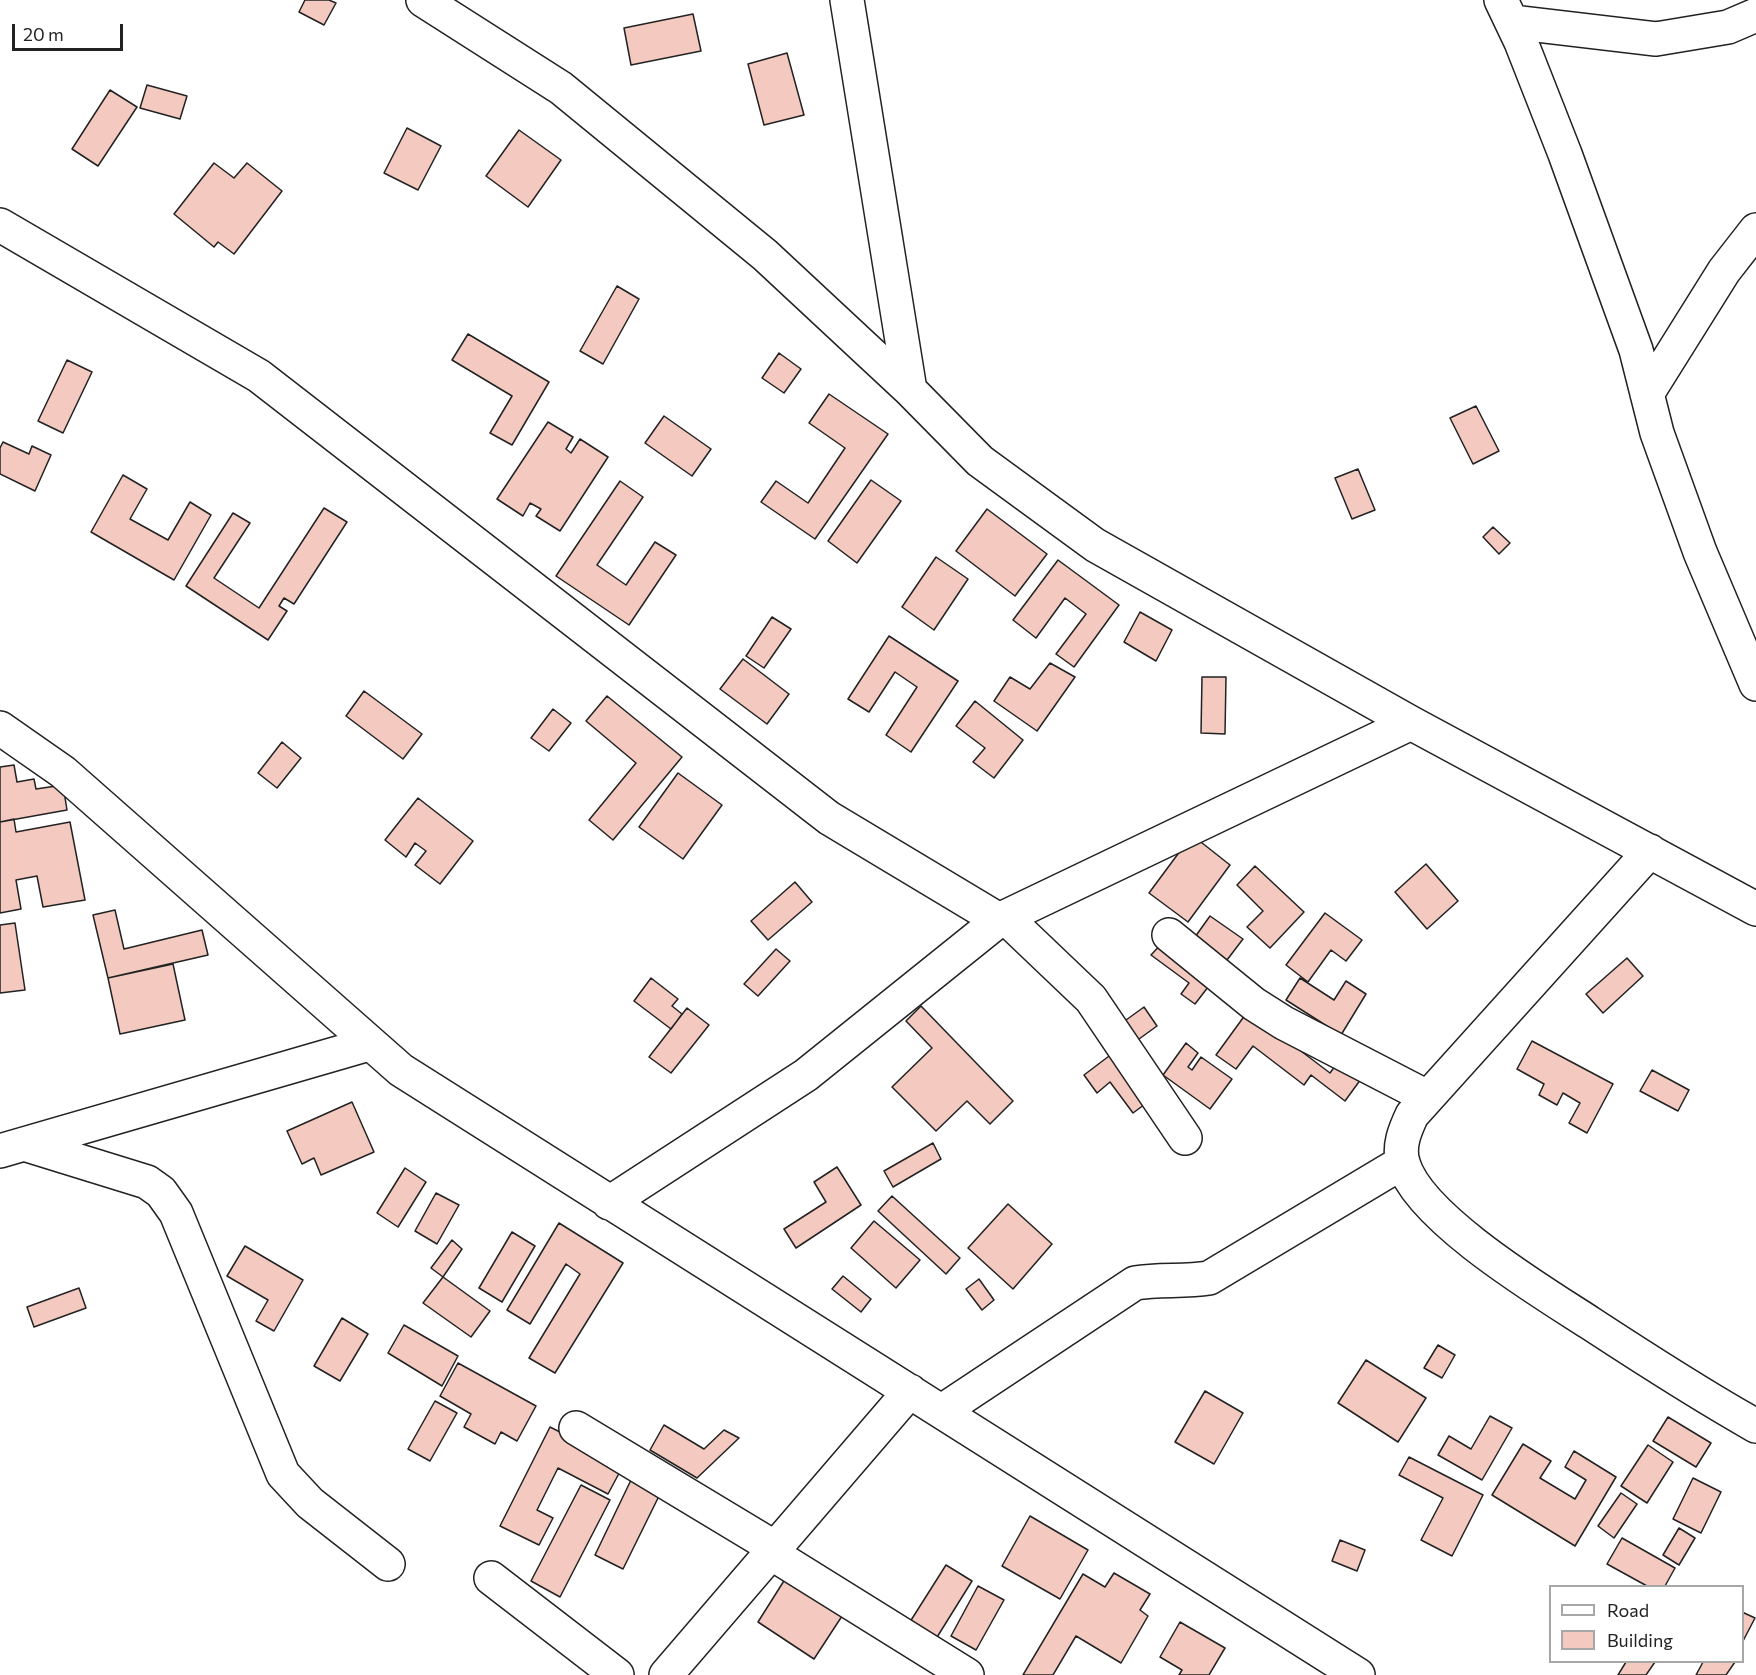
<!DOCTYPE html>
<style>
body{margin:0}
#map{position:relative;width:1756px;height:1675px;overflow:hidden;background:#fff;font-family:Commissioner,sans-serif}
canvas{display:block}
.legend{position:absolute;left:1549px;top:1585px;width:195px;height:78px;box-sizing:border-box;background:#fff;border:2px solid #a7a7a7;margin:0;padding:8px 10px;list-style:none;font-size:18px;color:#222}
.legend li{display:flex;align-items:center;gap:12px;height:30px}
.legend b{width:30px;border:2px solid #a7a7a7}
.scale{position:absolute;left:12px;top:24px;width:111px;height:27px;box-sizing:border-box;border:3px solid #222;border-top:0;padding-left:8px;font-size:18px;line-height:21px;white-space:nowrap;color:#222;-webkit-text-stroke:4px #fff;paint-order:stroke}
</style>
<div id="map">
<canvas width="1756" height="1675"></canvas>
<ul class="legend">
<li><b style="height:8px;background:#fff"></b>Road</li>
<li><b style="height:16px;background:#f3c9c0"></b>Building</li>
</ul>
<div class="scale">20 m</div>
</div>
<script>
const ctx = document.querySelector('canvas').getContext('2d');
ctx.lineJoin = 'round';
function paint(path, color) { ctx.fillStyle = color; ctx.fill(path, 'evenodd'); }
function stroke(path, color, width, dash) { ctx.strokeStyle = color; ctx.lineWidth = width; ctx.lineCap = dash ? 'butt' : 'round'; ctx.setLineDash(dash || []); ctx.stroke(path); }
const building = new Path2D(`
 M305 0H329L336 3 324 25 299 12Z
 M693 14 701 51 631 65 624 28Z
 M787 53 804 115 764 125 748 64Z
 M147 85 187 96 180 119 140 108Z
 M110 90 137 107 98 166 72 149Z
 M407 128 441 146 418 190 384 173Z
 M519 130 561 160 528 207 486 176Z
 M214 163 234 178 247 163 282 191 234 254 218 242 214 247 174 214Z
 M617 286 639 299 603 364 580 351Z
 M468 334 549 382 512 445 490 433 512 396 452 360Z
 M779 353 801 369 784 393 762 378Z
 M67 360 92 372 63 433 38 421Z
 M829 394 888 434 815 539 761 502 776 481 808 503 845 448 809 423Z
 M1476 406 1499 451 1473 464 1450 418Z
 M664 416 711 449 692 476 645 443Z
 M548 422 573 437 566 449 571 453 580 439 608 457 560 531 536 516 541 509 530 503 523 516 497 499Z
 M3 442 29 454 32 446 51 455 35 491 0 474V448Z
 M1358 469 1375 510 1352 519 1335 478Z
 M123 475 147 489 130 519 168 540 190 502 211 515 174 580 91 532Z
 M871 480 901 501 857 563 828 541Z
 M620 481 643 497 597 565 626 585 655 542 676 555 629 625 556 576Z
 M324 508 347 522 294 604 284 598 279 606 287 611 268 640 186 586 233 513 250 523 214 578 259 608Z
 M987 509 1047 554 1015 596 956 551Z
 M1493 527 1510 543 1499 554 1483 537Z
 M936 557 968 579 934 630 902 607Z
 M1058 560 1119 605 1074 667 1056 654 1086 614 1065 598 1036 638 1013 620Z
 M1140 612 1172 630 1156 661 1124 642Z
 M772 617 791 629 764 668 746 656Z
 M889 636 958 681 911 752 886 735 917 687 895 672 869 712 848 699Z
 M743 659 789 694 767 724 720 689Z
 M1050 663 1075 677 1037 731 994 701 1010 677 1030 689Z
 M1202 677H1226L1225 734 1201 733Z
 M364 691 422 734 403 759 346 716Z
 M607 696 682 757 613 840 589 820 636 763 586 721Z
 M975 701 1023 740 994 778 973 762 985 748 956 726Z
 M553 709 571 723 549 751 531 738Z
 M282 742 301 758 277 788 258 773Z
 M14 765 17 782 34 779 36 789 63 785 67 810 0 822V767Z
 M678 773 722 805 683 859 639 827Z
 M418 798 473 841 440 884 415 865 426 851 415 843 406 857 385 840Z
 M14 819 16 832 70 822 85 900 43 907 37 876 16 880 21 909 0 913V822Z
 M1192 835 1230 865 1188 922 1149 893Z
 M1426 864 1458 901 1427 929 1395 892Z
 M1255 866 1304 912 1270 948 1247 927 1263 911 1237 885Z
 M795 882 812 902 768 940 751 921Z
 M115 910 124 949 202 930 208 955 108 978 93 915Z
 M1325 913 1362 940 1346 961 1331 950 1308 982 1286 965Z
 M1210 916 1243 939 1227 960 1195 937Z
 M15 923 25 990 0 993V925Z
 M1165 940 1215 978 1195 1004 1181 994 1189 983 1151 955Z
 M776 949 790 961 758 996 744 984Z
 M1627 958 1643 976 1603 1013 1586 994Z
 M173 964 185 1020 120 1034 108 978Z
 M651 978 678 999 672 1006 682 1014 671 1029 634 1001Z
 M1300 978 1334 1000 1346 981 1366 994 1341 1035 1286 1000Z
 M921 1006 1013 1101 990 1124 967 1101 936 1131 892 1087 932 1048 906 1021Z
 M1144 1007 1157 1026 1128 1047 1115 1028Z
 M687 1008 709 1025 671 1073 649 1057Z
 M1248 1011 1330 1073 1338 1062 1361 1079 1345 1101 1311 1075 1304 1085 1253 1046 1236 1069 1216 1055Z
 M1532 1041 1613 1084 1587 1133 1569 1123 1580 1103 1563 1093 1557 1105 1539 1095 1544 1084 1517 1069Z
 M1186 1043 1198 1053 1188 1067 1192 1070 1201 1057 1232 1079 1210 1109 1163 1075Z
 M1117 1050 1152 1099 1133 1113 1110 1082 1097 1093 1084 1075Z
 M1652 1070 1689 1090 1678 1111 1640 1091Z
 M352 1102 374 1152 321 1175 314 1158 302 1164 287 1131Z
 M933 1143 941 1159 893 1187 884 1171Z
 M837 1167 861 1205 796 1248 784 1229 826 1202 814 1182Z
 M405 1168 426 1182 398 1227 377 1213Z
 M436 1193 459 1205 437 1244 415 1231Z
 M892 1196 960 1258 946 1274 878 1211Z
 M1008 1204 1052 1244 1013 1289 968 1248Z
 M874 1221 920 1260 896 1288 851 1248Z
 M559 1223 623 1263 555 1373 529 1358 580 1274 566 1264 530 1324 507 1310Z
 M512 1232 535 1246 502 1302 479 1288Z
 M452 1240 462 1249 443 1277 431 1268Z
 M245 1246 303 1280 274 1331 256 1321 268 1300 227 1276Z
 M843 1276 871 1299 861 1312 832 1289Z
 M443 1277 490 1311 471 1337 423 1303Z
 M979 1279 994 1300 982 1310 966 1289Z
 M79 1288 86 1308 34 1327 27 1307Z
 M342 1318 368 1334 340 1381 314 1366Z
 M404 1325 458 1356 442 1386 388 1353Z
 M1438 1345 1455 1355 1442 1378 1424 1368Z
 M1366 1360 1426 1398 1398 1442 1338 1403Z
 M458 1363 536 1406 517 1441 501 1432 495 1444 464 1427 471 1414 440 1396Z
 M1205 1391 1243 1413 1214 1464 1175 1442Z
 M435 1401 457 1413 430 1461 408 1449Z
 M1490 1416 1512 1428 1482 1480 1438 1455 1449 1436 1471 1449Z
 M1668 1417 1711 1443 1696 1467 1653 1441Z
 M664 1425 704 1449 724 1430 739 1438 697 1478 650 1450Z
 M550 1427 624 1464 608 1494 558 1468 537 1510 553 1518 539 1545 500 1526Z
 M1523 1444 1551 1461 1540 1478 1575 1499 1586 1480 1565 1467 1574 1451 1616 1477 1575 1546 1492 1495Z
 M1648 1445 1673 1462 1647 1503 1621 1486Z
 M1409 1457 1483 1495 1452 1556 1421 1540 1443 1498 1399 1475Z
 M1693 1478 1721 1492 1701 1533 1673 1519Z
 M631 1480 660 1494 623 1569 595 1555Z
 M581 1485 610 1500 560 1597 531 1581Z
 M1621 1493 1637 1504 1614 1538 1598 1526Z
 M1030 1516 1088 1550 1060 1599 1002 1566Z
 M1679 1528 1695 1538 1679 1565 1663 1555Z
 M1622 1538 1675 1568 1665 1586H1647L1607 1564Z
 M1340 1540 1365 1550 1357 1571 1332 1561Z
 M946 1565 972 1581 934 1642 908 1625Z
 M1114 1573 1150 1594 1140 1610 1148 1616 1121 1663 1076 1636 1053 1675H1023L1083 1574 1105 1587Z
 M787 1576 844 1613 814 1659 758 1622Z
 M978 1586 1004 1600 976 1650 951 1636Z
 M1742 1612 1755 1618 1743 1641H1742Z
 M1180 1622 1225 1648 1209 1675H1179L1182 1670 1160 1657Z
 M1626 1662H1655L1646 1675H1618Z
 M1703 1662H1735L1726 1675H1696Z`);
paint(building, '#f3c9c0');
stroke(building, '#222', 1.5);
const street = new Path2D(`
 M423 0 561 88 765 255 910 390 980 461 1095 545 1411 723 1756 909
 M847 0 910 390
 M1501 0 1521 42 1565 154 1636 350 1657 433 1700 552 1756 684
 M1512 22 1656 39 1728 27 1756 15
 M0 225 259 376 829 818 999 920
 M1647 394 1724 271 1756 230
 M0 728 63 772 401 1070 1358 1675
 M1650 851 1412 1115C1405 1130 1398 1146 1403 1163 1419 1218 1542 1292 1590 1323 1645 1359 1699 1394 1756 1426
 M1005 917 1091 999 1185 1138
 M1169 935 1254 1004 1284 1023 1427 1097
 M24 1144 147 1182 161 1192 176 1213 283 1474 310 1503 388 1564
 M0 1151 369 1044
 M609 1203 806 1075 999 920 1411 723
 M942 1411 1135 1283C1160 1279 1184 1282 1209 1278L1403 1162
 M576 1428 775 1548
 M771 1553 967 1675
 M491 1578 617 1675
 M666 1675 910 1391`);
stroke(street, '#222', 36);
stroke(street, '#fff', 33);
</script>
